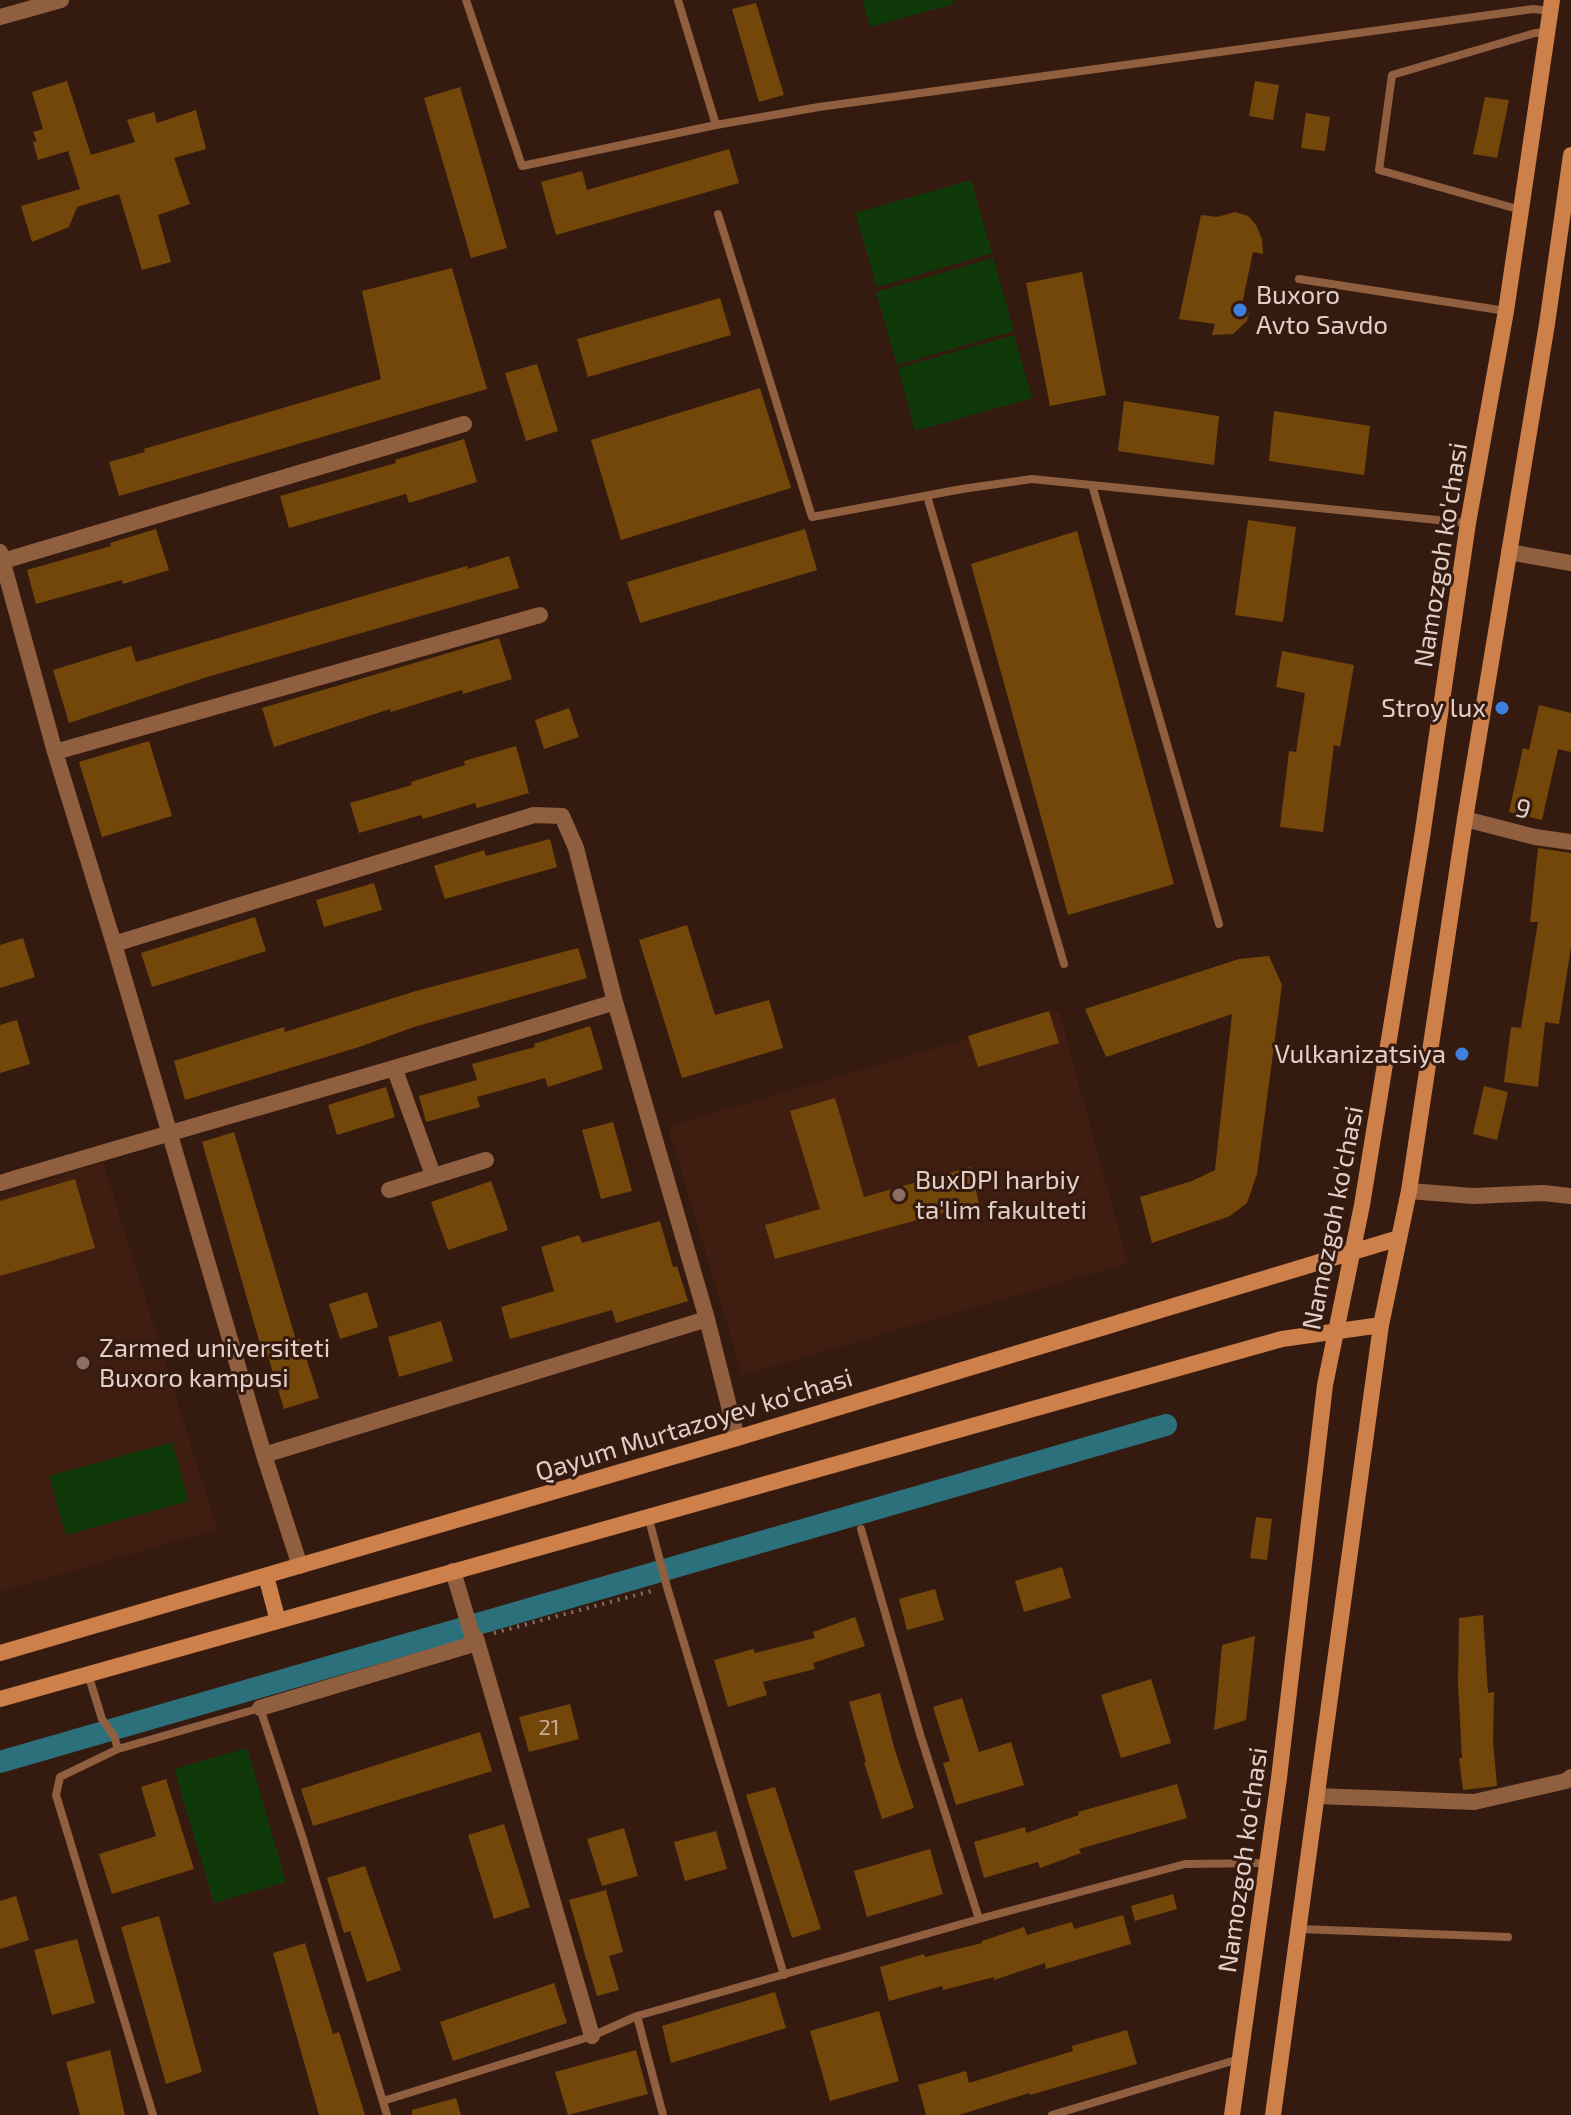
<!DOCTYPE html>
<style>
body{margin:0}
canvas{display:block;background:#351a0f}
</style>
<canvas width="1571" height="2115"></canvas>
<script>
const ctx = document.querySelector('canvas').getContext('2d');
ctx.lineJoin = 'round';
function paint(path, color) { ctx.fillStyle = color; ctx.fill(path, 'evenodd'); }
function stroke(path, color, width, dash) { ctx.strokeStyle = color; ctx.lineWidth = width; ctx.lineCap = dash ? 'butt' : 'round'; ctx.setLineDash(dash || []); ctx.stroke(path); }
function drawText(font, color, halo, rows, align = 'center') {
  ctx.font = font + ' "Exo 2",sans-serif'; ctx.lineWidth = 6; ctx.setLineDash([]); ctx.textBaseline = 'middle'; ctx.strokeStyle = halo; ctx.fillStyle = color; for (const [text, x, y, turn = 0] of rows) {
    ctx.save(); ctx.translate(x, y); ctx.rotate((+turn || 0) * Math.PI / 180); ctx.textAlign = isNaN(turn) ? turn : align; if (halo) ctx.strokeText(text, 0, 0); ctx.fillText(text, 0, 0); ctx.restore();
  }
}
paint(new Path2D(`
 M1059 1012 1128 1263 742 1375 668 1126Z
 M103 1162 217 1529 0 1592V1196Z`), '#3f1d10');
paint(new Path2D(`
 M862 0H953L954 4 870 27Z
 M971 180 992 253 877 287 855 213Z
 M993 258 1014 331 897 365 876 292Z
 M1014 335 1032 398 915 431 898 368Z
 M172 1442 189 1501 66 1535 49 1476Z
 M247 1748 286 1882 214 1903 174 1769Z`), '#0f3909');
stroke(new Path2D(`
 M0 1762 1166 1425`), '#2c707b', 22);
paint(new Path2D(`
 M756 3 784 95 759 102 732 9Z
 M67 81 91 155 135 142 127 120 154 112 157 123 196 110 206 149 174 158 190 204 158 215 171 262 142 270 119 194 77 207 69 227 32 242 21 206 80 189 68 151 38 160 33 142 37 141 33 132 43 129 32 92Z
 M1255 81 1279 85 1273 120 1249 116Z
 M460 87 507 248 471 258 424 98Z
 M1485 97 1509 100 1497 158 1473 154Z
 M1306 113 1330 117 1325 151 1301 148Z
 M729 149 739 183 556 235 541 182 582 171 587 190Z
 M1235 212 1248 216 1256 225 1262 239 1263 254 1253 252 1241 309 1250 311 1247 321 1233 334 1212 335 1215 324 1179 319 1201 215 1217 217Z
 M452 268 487 389 119 496 109 462 145 452 144 449 381 379 362 291Z
 M1082 272 1106 395 1050 406 1026 283Z
 M720 298 731 335 588 377 577 339Z
 M537 364 558 431 526 441 505 373Z
 M760 388 791 488 621 540 591 440Z
 M1124 401 1219 416 1214 465 1118 451Z
 M1274 411 1370 426 1364 475 1269 461Z
 M464 439 477 482 409 503 406 494 289 528 280 496 396 463 395 460Z
 M1248 520 1296 527 1283 622 1235 615Z
 M156 529 169 570 123 584 122 580 36 604 27 570 111 546 110 543Z
 M805 529 817 570 640 623 627 582Z
 M1077 531 1174 884 1068 915 971 564Z
 M509 556 519 588 207 677 69 723 53 670 131 646 136 662 467 566 468 569Z
 M499 638 512 679 463 694 462 690 391 712 390 709 274 747 262 708Z
 M1282 651 1354 665 1340 747 1334 745 1323 832 1280 827 1289 751 1296 752 1305 693 1276 687Z
 M1539 705 1571 713V752L1558 749 1542 820 1509 812 1523 748 1529 750Z
 M569 708 579 737 544 749 535 720Z
 M149 741 172 816 102 837 79 762Z
 M516 746 529 793 477 808 475 803 423 819 421 815 359 833 350 803 412 785 411 782 465 765 464 761Z
 M550 839 557 867 445 899 434 866 484 850 486 856Z
 M1538 848 1571 853V947L1559 1024 1545 1022 1538 1087 1504 1082 1511 1027 1521 1028 1538 922H1530Z
 M374 883 382 910 324 927 316 900Z
 M255 917 266 951 152 987 141 953Z
 M687 925 715 1015 769 1000 783 1048 682 1078 639 940Z
 M23 938 35 977 0 988V945Z
 M578 948 587 978 414 1027 359 1047 185 1100 174 1061 284 1027 285 1032 416 991Z
 M1269 956 1282 985 1257 1174 1247 1203 1230 1216 1152 1243 1140 1197 1192 1181 1215 1170 1232 1014 1106 1057 1085 1009 1239 959Z
 M1049 1011 1059 1043 978 1067 968 1036Z
 M17 1020 30 1064 0 1073V1025Z
 M590 1026 603 1069 548 1087 545 1078 477 1097 480 1107 426 1122 419 1096 477 1080 472 1064 535 1047 534 1044Z
 M1484 1086 1508 1092 1497 1140 1473 1134Z
 M386 1087 395 1117 337 1135 328 1105Z
 M835 1098 864 1197 970 1167 979 1203 775 1259 765 1225 820 1209 790 1111Z
 M613 1122 632 1191 601 1199 582 1130Z
 M234 1132 296 1340 300 1339 319 1398 284 1409 264 1343 260 1344 202 1142Z
 M75 1179 95 1248 0 1276V1201Z
 M491 1181 508 1230 448 1250 431 1202Z
 M660 1221 673 1267 677 1266 688 1301 616 1323 612 1310 510 1339 501 1307 554 1291 541 1247 579 1235 582 1243Z
 M367 1292 378 1327 340 1339 329 1304Z
 M441 1321 453 1361 399 1377 388 1337Z
 M1256 1517 1272 1519 1267 1560 1250 1558Z
 M1062 1567 1071 1598 1024 1612 1015 1581Z
 M935 1589 944 1620 907 1630 899 1599Z
 M1483 1615 1488 1693 1494 1692 1493 1742 1497 1786 1463 1790 1459 1758H1462L1458 1685 1459 1618Z
 M855 1617 865 1646 813 1663 815 1669 763 1682 767 1695 728 1707 714 1660 753 1649 755 1653 815 1638 813 1632Z
 M1255 1636 1246 1720 1214 1730 1222 1645Z
 M1151 1679 1171 1743 1121 1758 1101 1695Z
 M880 1693 894 1747 914 1808 882 1819 864 1762H866L849 1702Z
 M962 1698 979 1752 1011 1742 1024 1785 956 1805 943 1763 950 1761 933 1707Z
 M570 1704 579 1739 529 1752 519 1717Z
 M480 1732 492 1771 313 1826 301 1789Z
 M166 1779 194 1869 112 1894 99 1854 156 1836 141 1787Z
 M1177 1784 1187 1818 1079 1849 1081 1853 1040 1868 1038 1862 984 1878 974 1842 1025 1827 1026 1833 1079 1815 1078 1812Z
 M775 1787 821 1929 792 1938 746 1795Z
 M504 1824 530 1907 494 1919 468 1835Z
 M624 1828 638 1876 602 1886 587 1839Z
 M716 1831 727 1869 685 1881 674 1842Z
 M930 1849 943 1894 867 1917 854 1871Z
 M365 1866 401 1970 367 1982 350 1931 344 1933 327 1878Z
 M606 1890 623 1952 609 1956 619 1990 597 1996 569 1900Z
 M1173 1894 1177 1909 1135 1921 1131 1906Z
 M16 1896 29 1940 0 1949V1901Z
 M1123 1915 1131 1944 1046 1969 1045 1963 994 1980V1977L943 1990 942 1986 889 2001 880 1967 924 1954 925 1957 982 1943V1941L1024 1927 1027 1935 1072 1922 1074 1929Z
 M159 1916 202 2072 166 2084 121 1927Z
 M77 1939 95 2003 52 2015 34 1950Z
 M305 1943 333 2034 339 2032 365 2115H319L273 1953Z
 M554 1983 567 2023 453 2061 440 2022Z
 M775 1992 786 2028 671 2063 662 2026Z
 M879 2011 899 2081 830 2101 810 2031Z
 M1127 2030 1137 2064 1030 2095 1029 2093 959 2115H926L918 2085 966 2071 969 2083 1073 2051 1072 2046Z
 M110 2050 125 2115H80L66 2062Z
 M636 2050 648 2094 568 2115 555 2072Z
 M456 2098 461 2115H412V2110Z`), '#734709');
stroke(new Path2D(`
 M494 1633 655 1590`), '#887067', 4, [2, 6]);
stroke(new Path2D(`
 M466 0 522 166 716 125 819 107 1533 9 1550 11
 M678 0 716 125
 M1521 210 1379 170 1392 75 1535 33 1548 32
 M718 214 812 517 962 489 1032 479 1467 523
 M1299 279 1506 311
 M1092 485 1219 924
 M927 496 1064 964
 M648 1516 667 1587 784 1975
 M861 1529 920 1734 979 1919
 M88 1674 102 1719 114 1736 118 1749 60 1777 56 1795 153 2115
 M118 1749 260 1708 303 1839 387 2115
 M1300 1929 1508 1937
 M637 2016 663 2115
 M383 2101 592 2036 637 2016 979 1919 1185 1864 1266 1863
 M1052 2115 1239 2059`), '#905f3f', 8);
stroke(new Path2D(`
 M0 17 61 0
 M0 552 55 752 114 944 264 1455 300 1566
 M1509 552 1571 563
 M3 561 464 424
 M55 752 540 615
 M1465 819 1535 837 1571 842
 M114 944 534 815 562 816 576 848 615 1002
 M395 1070 433 1175
 M0 1183C205 1122 411 1065 615 1002L707 1319 737 1438
 M389 1190 486 1160
 M1409 1191 1473 1196 1543 1193 1571 1196
 M264 1455 707 1319
 M453 1571 472 1635 476 1638 592 2036
 M260 1708 477 1643
 M1317 1796 1474 1802 1566 1781 1571 1777`), '#905f3f', 16);
stroke(new Path2D(`
 M266 1576 278 1621
 M0 1653 737 1438 1399 1238
 M0 1699 1282 1339 1381 1325
 M1232 2115 1279 1778 1325 1385 1362 1205 1422 837 1468 523 1506 311 1552 0
 M1273 2115 1381 1325 1409 1191 1465 819 1547 324 1571 155`), '#ce804b', 16);
for (const [x, y, r, color] of [
 [1240,310,8,"#3f7fe0"],
 [1502,708,8,"#3f7fe0"],
 [1462,1054,8,"#3f7fe0"],
 [899,1195,8,"#8d6e63"],
 [83,1363,8,"#8d6e63"]
]) { const dot = new Path2D(); dot.arc(x, y, r, 0, 2 * Math.PI); ctx.fillStyle = color; ctx.fill(dot); stroke(dot, '#351a0f', 3); }
drawText('22px', '#c6ad98', null, [
 ["21",549,1728]
]);
drawText('26px', '#e2cfc8', '#351a0f', [
 ["Buxoro",1256,295],
 ["Avto Savdo",1256,325],
 ["Stroy lux",1486,708,"right"],
 ["Vulkanizatsiya",1446,1054,"right"],
 ["BuxDPI harbiy",915,1180],
 ["ta'lim fakulteti",915,1210],
 ["Zarmed universiteti",99,1348],
 ["Buxoro kampusi",99,1378]
], 'left');
drawText('26px', '#e2cfc8', '#351a0f', [
 ["Namozgoh ko'chasi",1441,555,-81],
 ["9",1523,809,14],
 ["Namozgoh ko'chasi",1333,1218,-79],
 ["Qayum Murtazoyev ko'chasi",694,1425,-17],
 ["Namozgoh ko'chasi",1243,1860,-82]
]);
</script>
